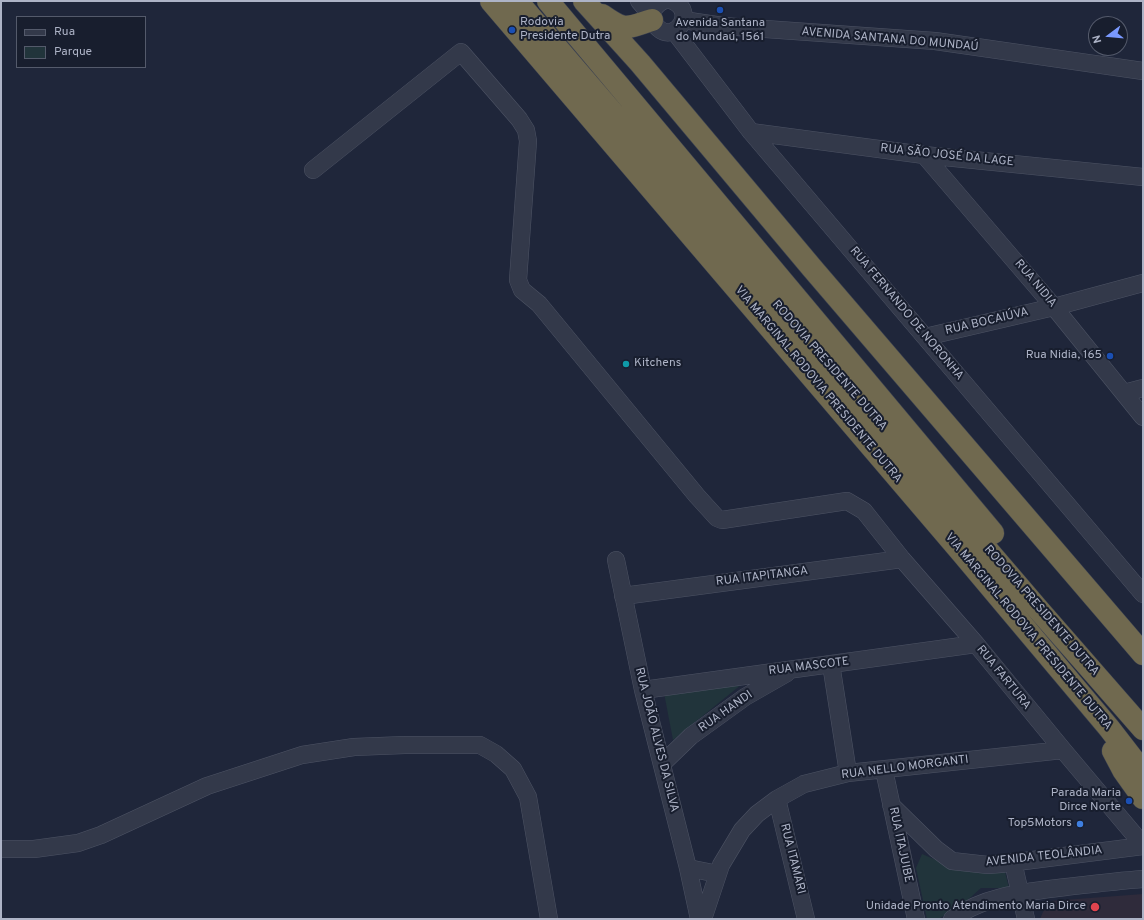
<!DOCTYPE html>
<meta charset="utf-8">
<style>
body{margin:0}
#map{position:relative;width:1144px;height:920px;overflow:hidden;background:#1f263a;font-family:Overpass,sans-serif}
canvas{display:block}
.frame{position:absolute;inset:0;border:2px solid #adb3c6;pointer-events:none}
.legend{position:absolute;left:16px;top:16px;width:130px;height:52px;box-sizing:border-box;background:#181e2e;border:1px solid #545a6b;margin:0;padding:5px 7px;list-style:none;font-size:12px;color:#adb3c6}
.legend li{display:flex;align-items:center;gap:8px;height:20px}
.legend b{width:20px;border:1px solid #545a6b}
.north{position:absolute;left:1088px;top:16px;width:40px;height:40px;box-sizing:border-box;background:#181e2e;border:1px solid #545a6b;border-radius:50%;rotate:254deg;font-size:11px;font-weight:700;line-height:16px;text-align:center;color:#adb3c6}
.north::after{content:'';display:block;margin:auto;width:14px;height:18px;background:#7a99ff;clip-path:polygon(50% 0,100% 100%,50% 72%,0 100%)}
</style>
<div id="map">
<canvas width="1144" height="920"></canvas>
<div class="frame"></div>
<ul class="legend">
<li><b style="height:5px;background:#33394a"></b>Rua</li>
<li><b style="height:11px;background:#21343b"></b>Parque</li>
</ul>
<div class="north">N</div>
</div>
<script>
const ctx = document.querySelector('canvas').getContext('2d');
ctx.lineJoin = 'round';
function paint(path, color) { ctx.fillStyle = color; ctx.fill(path, 'evenodd'); }
function stroke(path, color, width, dash) { ctx.strokeStyle = color; ctx.lineWidth = width; ctx.lineCap = dash ? 'butt' : 'round'; ctx.setLineDash(dash || []); ctx.stroke(path); }
function drawText(font, color, halo, rows, align = 'center') {
  ctx.font = font + ' Overpass,sans-serif'; ctx.lineWidth = 4; ctx.setLineDash([]); ctx.textBaseline = 'middle'; ctx.strokeStyle = halo; ctx.fillStyle = color; for (const [text, x, y, turn = 0] of rows) {
    ctx.save(); ctx.translate(x, y); ctx.rotate((+turn || 0) * Math.PI / 180); ctx.textAlign = isNaN(turn) ? turn : align; if (halo) ctx.strokeText(text, 0, 0); ctx.fillText(text, 0, 0); ctx.restore();
  }
}
paint(new Path2D(`
 M1143 894V919H1040L1043 912 1051 901Z`), '#2f2b3b');
paint(new Path2D(`
 M742 684 673 740 664 693Z
 M922 854 960 870H996L1005 872 1009 888H981L962 905 940 918 927 919 916 868Z`), '#21343b');
const minor = new Path2D(`
 M639 1 652 16
 M663 1C657 4 653 8 652 15 652 20 654 25 658 28 675 44 697 12 673 1
 M683 20 723 26 935 41 1143 71
 M674 31 751 132 1143 594
 M751 132 924 155 1143 177
 M924 155 1054 307 1143 417
 M313 170 461 52 519 119 526 130 528 141 518 280 522 290 539 304 697 496 717 518 722 520 847 501 864 511 902 559 976 644 1063 750 1143 845
 M925 337 1054 307 1143 283
 M1124 393 1143 388
 M616 560 643 690 688 868 699 919
 M623 596 902 559
 M831 664 848 773
 M643 690 976 644
 M662 764 691 736 745 697 787 673
 M884 770 916 919
 M777 799 806 919
 M891 805 936 849 952 861 988 865 1001 864 1143 846
 M1 849H34L78 843 101 835 207 786 302 755 354 747 405 745H480L496 754 513 769 528 797 549 919
 M1013 862 1026 919
 M688 868 718 874
 M703 919 721 865 742 830 757 814 777 799 804 784 848 773 1063 750
 M952 919C986 895 1026 892 1066 887 1092 884 1117 881 1143 879`);
const highway = new Path2D(`
 M491 1 962 553 1109 728 1143 772
 M517 1 1038 609 1143 729
 M548 1 993 533
 M584 1 640 63 812 268 1143 654
 M602 15C626 32 626 28 652 20
 M1113 751 1123 770 1143 798`);
stroke(minor, '#4d5364', 18);
stroke(highway, '#3a4051', 23);
stroke(minor, '#33394a', 17);
stroke(highway, '#70694f', 22);
for (const [x, y, r, color] of [
 [720,10,4,"#1a4fb4"],
 [512,30,4,"#1a4fb4"],
 [1110,356,4,"#1a4fb4"],
 [626,364,4,"#0f9aa8"],
 [1129,801,4,"#1a4fb4"],
 [1080,824,4,"#3f7fe0"],
 [1095,907,5,"#e0444e"]
]) { const dot = new Path2D(); dot.arc(x, y, r, 0, 2 * Math.PI); ctx.fillStyle = color; ctx.fill(dot); stroke(dot, '#181e2e', 1.5); }
drawText('12px', '#adb3c6', '#181e2e', [
 ["Rodovia",520,23,"left"],
 ["Presidente Dutra",520,37,"left"],
 ["Avenida Santana",720,24,"center"],
 ["do Mundaú, 1561",720,38,"center"],
 ["Rua Nidia, 165",1102,356],
 ["Kitchens",634,364,"left"],
 ["Parada Maria",1121,794],
 ["Dirce Norte",1121,808],
 ["Top5Motors",1072,824],
 ["Unidade Pronto Atendimento Maria Dirce",1086,907]
], 'right');
drawText('12px', '#adb3c6', '#181e2e', [
 ["AVENIDA SANTANA DO MUNDAÚ",890,40,5],
 ["RUA SÃO JOSÉ DA LAGE",947,156,6],
 ["RUA NIDIA",1035,284,50],
 ["RUA FERNANDO DE NORONHA",906,314,50],
 ["RUA BOCAIÚVA",987,322,-13],
 ["RODOVIA PRESIDENTE DUTRA",829,366,49],
 ["VIA MARGINAL RODOVIA PRESIDENTE DUTRA",818,385,50],
 ["RUA ITAPITANGA",762,577,-7],
 ["RODOVIA PRESIDENTE DUTRA",1041,611,49],
 ["VIA MARGINAL RODOVIA PRESIDENTE DUTRA",1028,632,50],
 ["RUA MASCOTE",809,667,-7],
 ["RUA FARTURA",1003,678,51],
 ["RUA HANDI",726,712,-35],
 ["RUA JOÃO ALVES DA SILVA",656,740,76],
 ["RUA NELLO MORGANTI",905,768,-7],
 ["RUA ITAJUIBE",900,845,78],
 ["AVENIDA TEOLÂNDIA",1044,857,-6],
 ["RUA ITAMARI",792,859,76]
]);
</script>
